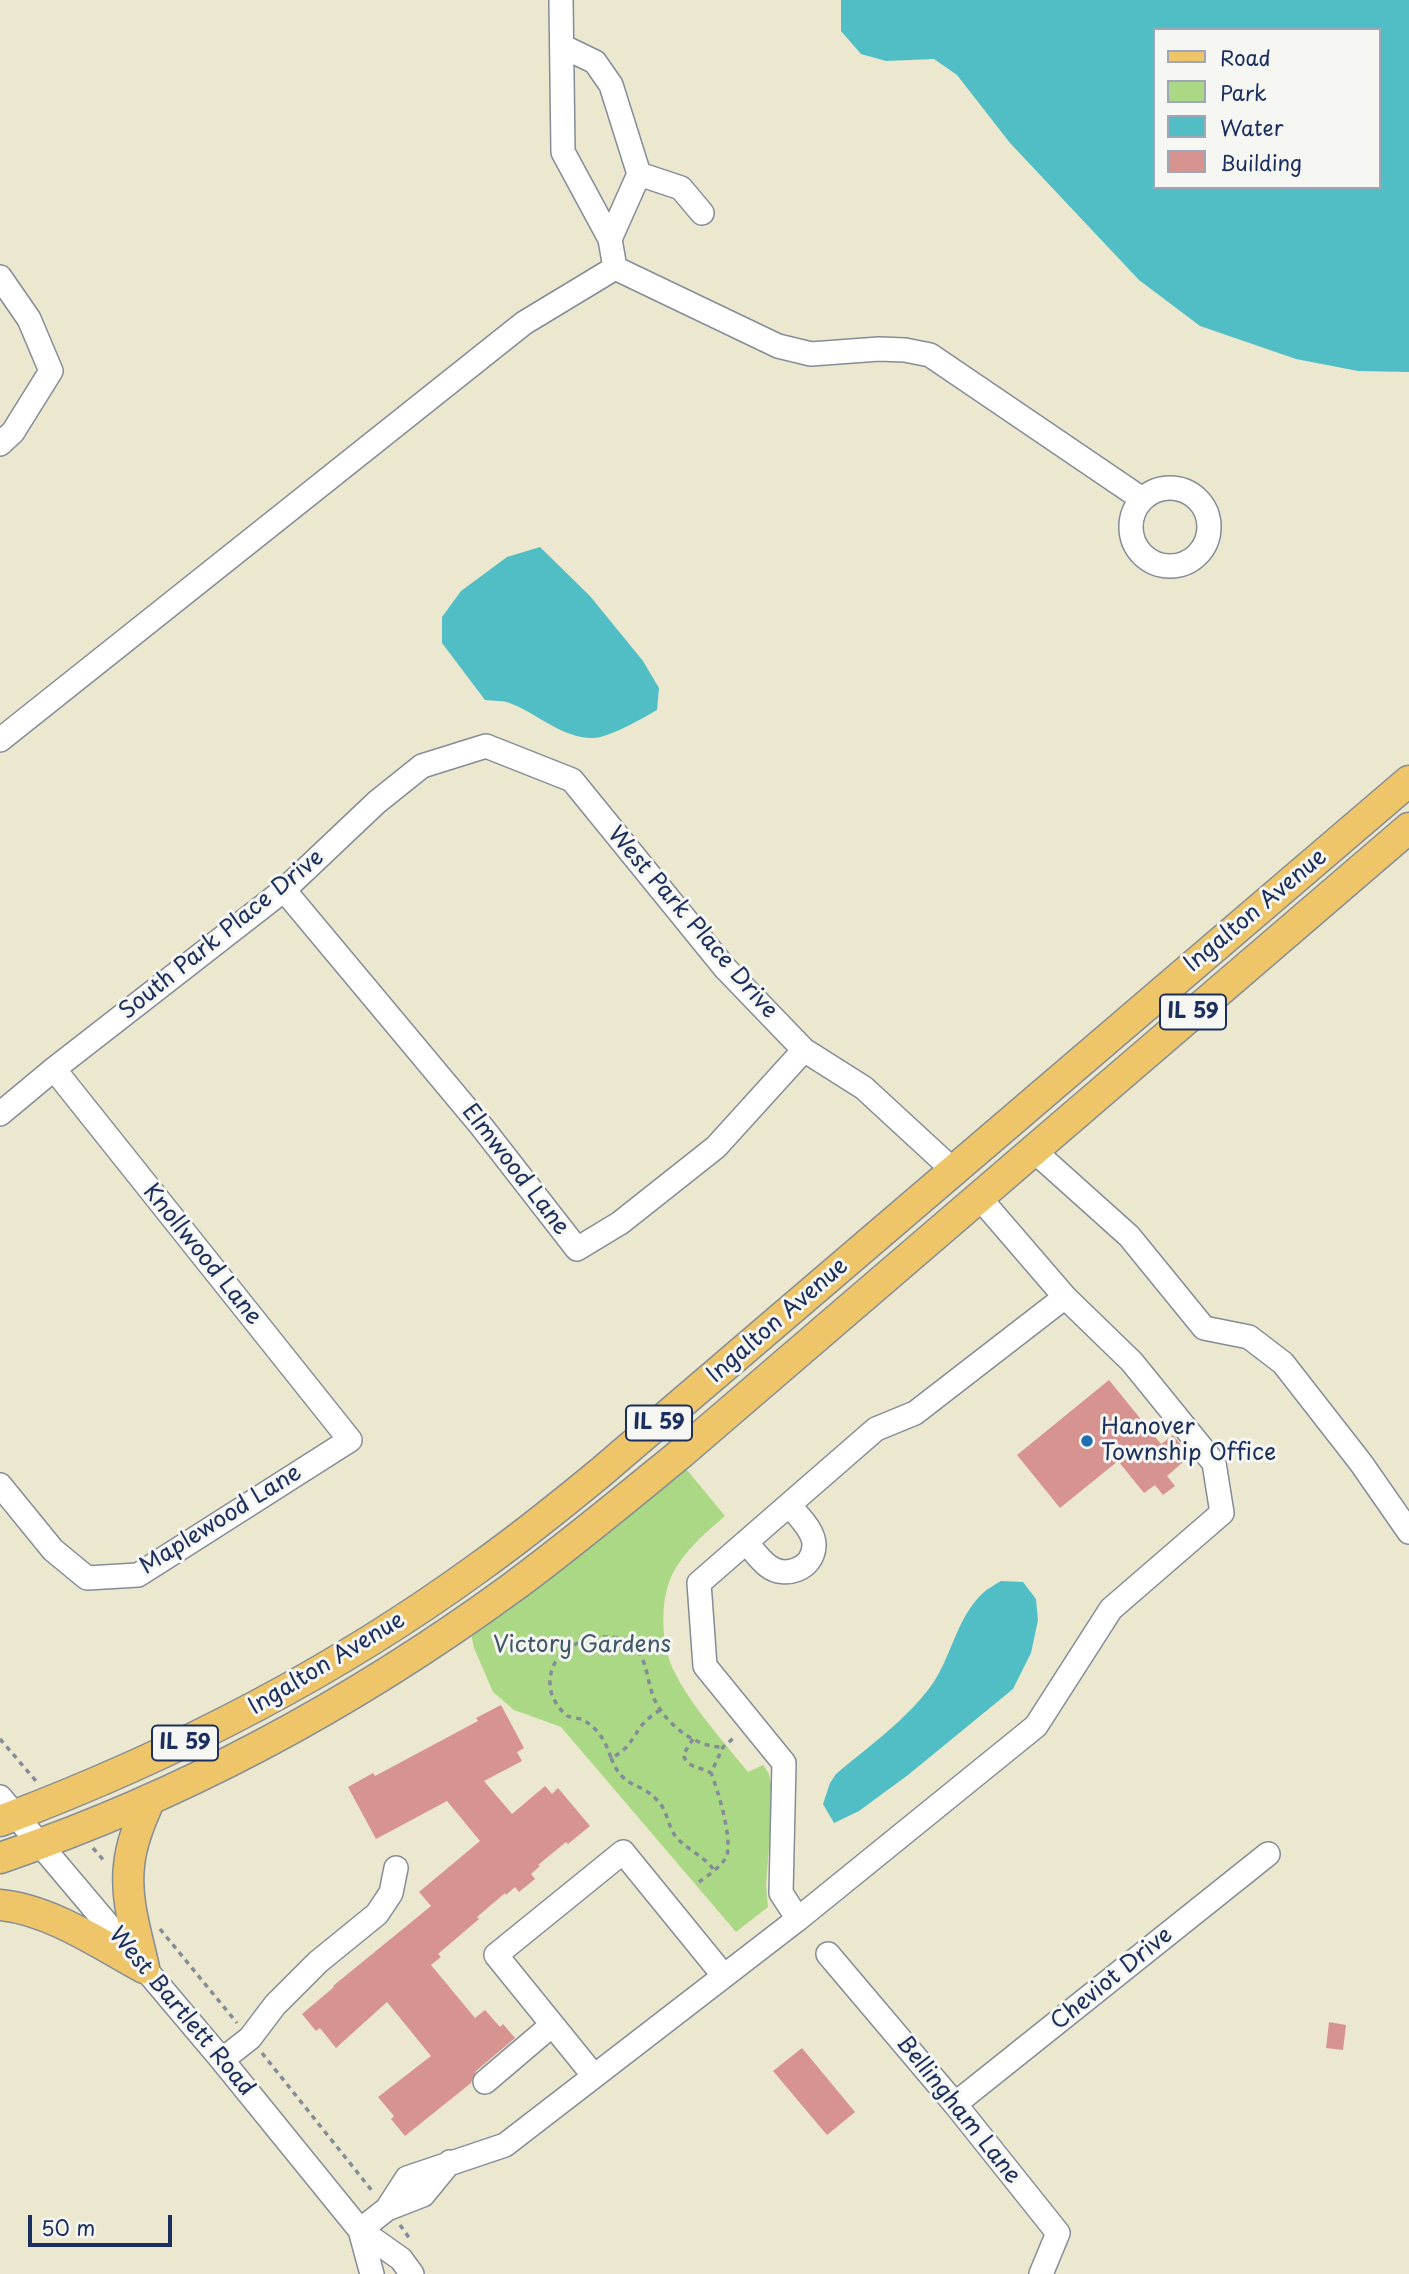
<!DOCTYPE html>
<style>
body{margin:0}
#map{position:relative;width:1409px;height:2274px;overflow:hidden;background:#ece8d0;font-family:"Playpen Sans",sans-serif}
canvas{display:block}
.legend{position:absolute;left:1153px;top:28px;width:228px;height:161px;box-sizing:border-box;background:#f6f6f2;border:2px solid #9ea6b7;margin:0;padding:9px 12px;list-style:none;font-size:21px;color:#1b2f5e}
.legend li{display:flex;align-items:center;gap:14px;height:35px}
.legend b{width:35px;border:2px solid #9ea6b7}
.scale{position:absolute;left:28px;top:2215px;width:144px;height:32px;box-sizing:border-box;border:4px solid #1b2f5e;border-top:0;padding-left:9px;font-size:21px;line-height:24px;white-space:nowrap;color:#1b2f5e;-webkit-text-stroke:5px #f6f6f2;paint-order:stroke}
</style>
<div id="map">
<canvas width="1409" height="2274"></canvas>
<ul class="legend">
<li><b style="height:9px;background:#eec569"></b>Road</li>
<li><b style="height:19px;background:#abd884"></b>Park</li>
<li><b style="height:19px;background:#50bec4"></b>Water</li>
<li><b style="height:19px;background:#d6938f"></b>Building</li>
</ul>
<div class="scale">50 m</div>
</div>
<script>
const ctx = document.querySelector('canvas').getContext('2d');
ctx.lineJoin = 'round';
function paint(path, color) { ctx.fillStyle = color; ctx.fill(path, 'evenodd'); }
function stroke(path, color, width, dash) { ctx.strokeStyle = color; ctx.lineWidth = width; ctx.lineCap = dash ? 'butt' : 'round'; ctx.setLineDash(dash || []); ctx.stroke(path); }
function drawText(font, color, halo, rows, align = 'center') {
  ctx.font = font + ' "Playpen Sans",sans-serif'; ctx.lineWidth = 6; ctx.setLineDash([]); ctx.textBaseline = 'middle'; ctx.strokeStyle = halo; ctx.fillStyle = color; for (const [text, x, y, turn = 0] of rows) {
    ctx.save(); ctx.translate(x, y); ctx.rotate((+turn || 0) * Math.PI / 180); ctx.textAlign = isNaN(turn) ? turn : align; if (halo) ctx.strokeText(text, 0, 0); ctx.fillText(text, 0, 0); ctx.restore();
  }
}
paint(new Path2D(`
 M682 1464 725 1516C705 1533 684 1551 672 1575 659 1602 661 1647 675 1673 692 1707 724 1742 748 1772L763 1765 769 1774 773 1795 766 1885 768 1907 736 1932 561 1727 514 1710 493 1692 474 1648 470 1629Z`), '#abd884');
paint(new Path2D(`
 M841 0H1409V372L1358 371 1296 359 1200 326 1139 280 1010 143 957 75 934 59 886 61 861 54 841 31ZM1155 30H1379V187H1155Z
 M540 547 590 596 643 661 659 688 657 710C643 718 607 739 592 738 563 738 537 714 512 704 504 700 493 701 485 700L442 643V617L461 591 507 557Z
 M1001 1581 1023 1582 1036 1599 1038 1620 1031 1653 1013 1689 908 1775 859 1811 834 1823 823 1804 830 1783 836 1774C868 1747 906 1720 931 1686 952 1657 956 1618 983 1593 988 1588 995 1585 1001 1581Z`), '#50bec4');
paint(new Path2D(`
 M1109 1380 1161 1444 1173 1435 1190 1456 1167 1476 1175 1486 1163 1495 1155 1485 1144 1493 1118 1461 1060 1508 1017 1455Z
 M501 1705 524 1748 517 1752 522 1761 484 1781 512 1814 545 1786 552 1794 558 1788 590 1826 568 1844 566 1842 538 1865 540 1866 531 1874 535 1879 519 1892 515 1887 506 1895 505 1893 477 1917 479 1919 438 1954 441 1957 431 1965 475 2018 485 2010 500 2027 503 2024 515 2038 476 2071 471 2083 405 2136 391 2119 394 2116 378 2097 431 2056 387 2002 336 2048 320 2028 316 2031 302 2014 334 1987 333 1986 431 1906 419 1892 480 1841 447 1801 376 1839 348 1787 373 1773 375 1776 478 1721 476 1718Z
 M1329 2022 1346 2025 1343 2050 1326 2048Z
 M802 2048 855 2112 827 2135 773 2071Z`), '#d6938f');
const minor = new Path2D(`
 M561 0 563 152 610 239 615 268 778 346 811 354 879 349 905 350 930 355 1142 499
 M562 46 595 62 611 85 639 174 610 239
 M639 174 681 188 702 213
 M0 277 29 319 51 371 13 432 0 444
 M1131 527a39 39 0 1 1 78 0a39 39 0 1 1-78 0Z
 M0 740 524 323 615 268
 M284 890 482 1127 577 1249 620 1223 716 1147 804 1050
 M0 1114 54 1069 284 890 377 802 422 766 486 746 572 780 725 968 804 1050 864 1088 954 1171
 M1032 1149 1129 1236 1204 1328 1249 1337 1283 1363 1361 1463 1409 1532
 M0 1485 53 1550 87 1578 138 1575 350 1440 54 1069
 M746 1542C753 1550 760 1560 768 1566 785 1579 813 1569 814 1546 815 1531 798 1516 789 1505
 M0 1797 222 2060 360 2230 401 2259 412 2274
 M798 1919 781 1893 784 1763 705 1666 699 1583 876 1429 915 1413 1065 1297 978 1196
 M828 1954 955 2104 1058 2233 1041 2274
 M222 2060 250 2038 275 2005 318 1962 377 1914 391 1893 396 1868
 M594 2076 496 1955 623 1852 724 1976
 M485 2082 552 2025
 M955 2104 1268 1854
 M387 2209 407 2178 505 2145 798 1919 1036 1726 1111 1609 1222 1513 1214 1463 1132 1362 1065 1297
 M360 2230 387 2209 423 2195 450 2162
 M360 2230 372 2274`);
const major = new Path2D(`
 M0 1821C170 1757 331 1675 478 1568 520 1538 560 1506 600 1473L1409 781
 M0 1858C183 1796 357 1701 513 1587 570 1545 624 1500 679 1455L1409 828
 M0 1905C51 1910 100 1944 144 1968
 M144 1968C137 1935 125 1900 129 1866 131 1842 141 1820 150 1799`);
stroke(minor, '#848c97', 26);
stroke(major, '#848c97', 33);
stroke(new Path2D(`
 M660 1710C654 1714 647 1719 642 1725 632 1739 628 1750 611 1758 606 1742 598 1728 583 1720 579 1718 572 1718 568 1716 561 1712 555 1702 552 1695 548 1683 550 1670 557 1659 570 1639 616 1628 634 1646 647 1659 647 1680 653 1696 663 1722 695 1748 723 1747
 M0 1739 36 1781
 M693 1739 683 1755C689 1769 699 1766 711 1773
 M611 1758C624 1790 638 1780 657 1800 667 1810 667 1822 674 1834 682 1847 702 1854 714 1870
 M93 1848 106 1863
 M699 1882C708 1875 723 1866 727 1855 732 1837 718 1790 711 1773L723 1747 736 1736
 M160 1929 237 2023
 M262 2053 373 2192
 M400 2225 410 2239`), '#848c97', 3.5, [5, 5]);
stroke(minor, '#fff', 23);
stroke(major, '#eec569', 30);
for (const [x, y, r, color] of [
 [1087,1441,7,"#1f6fb2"]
]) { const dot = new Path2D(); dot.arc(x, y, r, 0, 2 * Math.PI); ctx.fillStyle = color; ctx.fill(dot); stroke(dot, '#f6f6f2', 2.5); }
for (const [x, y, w] of [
 [1193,1012,66],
 [659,1423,66],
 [185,1743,66]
]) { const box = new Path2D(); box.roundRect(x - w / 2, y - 17.5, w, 35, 5); ctx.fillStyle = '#f6f6f2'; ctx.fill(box); stroke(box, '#1b2f5e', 2); }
drawText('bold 21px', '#1b2f5e', null, [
 ["IL 59",1193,1012],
 ["IL 59",659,1423],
 ["IL 59",185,1743]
]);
drawText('23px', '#1b2f5e', '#f6f6f2', [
 ["Ingalton Avenue",1256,911,-40],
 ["West Park Place Drive",692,923,49],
 ["South Park Place Drive",222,935,-39],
 ["Elmwood Lane",515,1170,52],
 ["Knollwood Lane",202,1255,51],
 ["Ingalton Avenue",778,1321,-41],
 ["Maplewood Lane",221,1520,-32],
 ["Ingalton Avenue",327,1664,-31],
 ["Cheviot Drive",1112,1979,-39],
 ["West Bartlett Road",181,2012,50],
 ["Bellingham Lane",958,2110,51]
]);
drawText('23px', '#1b2f5e', '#f6f6f2', [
 ["Hanover",1101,1428],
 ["Township Office",1101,1454]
], 'left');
drawText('23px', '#3f5968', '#f6f6f2', [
 ["Victory Gardens",582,1646]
]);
</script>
